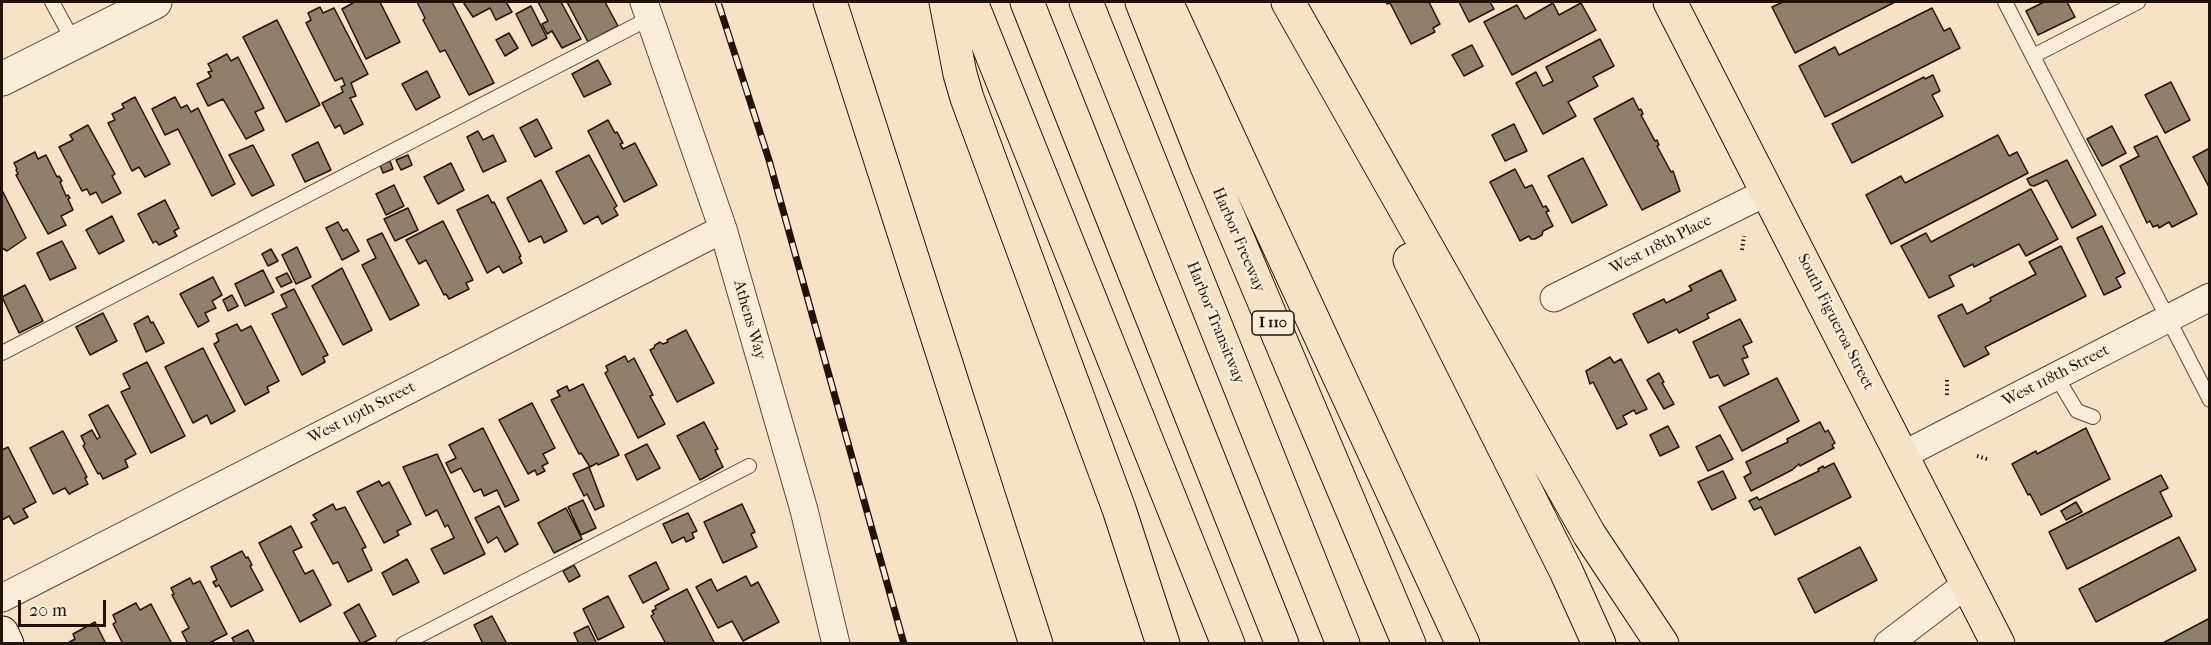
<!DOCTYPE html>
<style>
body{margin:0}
#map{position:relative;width:2211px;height:645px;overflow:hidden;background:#f6e3c6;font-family:"IM FELL French Canon",serif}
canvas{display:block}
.frame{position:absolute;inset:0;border:3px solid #211308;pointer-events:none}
.scale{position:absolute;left:18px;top:600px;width:88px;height:27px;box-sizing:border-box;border:3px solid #211308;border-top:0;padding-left:8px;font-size:18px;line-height:21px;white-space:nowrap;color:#211308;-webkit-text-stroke:4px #f9edda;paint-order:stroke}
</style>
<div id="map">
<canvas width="2211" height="645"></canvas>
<div class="frame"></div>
<div class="scale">20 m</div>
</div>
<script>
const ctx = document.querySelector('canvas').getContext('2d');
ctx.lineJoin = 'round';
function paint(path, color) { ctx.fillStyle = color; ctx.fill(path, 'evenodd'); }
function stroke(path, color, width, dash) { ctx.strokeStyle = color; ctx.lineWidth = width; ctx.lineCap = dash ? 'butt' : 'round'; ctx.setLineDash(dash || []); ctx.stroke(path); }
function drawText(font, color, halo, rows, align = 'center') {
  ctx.font = font + ' "IM FELL French Canon",serif'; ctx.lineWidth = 5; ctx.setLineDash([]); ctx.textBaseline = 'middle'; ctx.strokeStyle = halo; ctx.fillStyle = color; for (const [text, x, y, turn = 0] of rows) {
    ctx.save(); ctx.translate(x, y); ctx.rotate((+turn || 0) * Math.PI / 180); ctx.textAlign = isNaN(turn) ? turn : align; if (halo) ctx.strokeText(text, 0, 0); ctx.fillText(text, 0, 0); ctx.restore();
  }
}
const building = new Path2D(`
 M352 2H380L400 42 366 59 342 9 353 3Z
 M417 2H452L494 83 469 95 445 50 440 52 423 20 425 18Z
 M463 2H506L512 12 496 20 490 8 473 17Z
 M538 2H561L581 39 562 48 552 31 547 34 542 24 548 21Z
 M567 2H605L618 26 588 42Z
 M1386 2H1429L1440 24 1433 28 1435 32 1411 44 1390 3 1387 4Z
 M1459 2H1490L1494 9 1469 22Z
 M1783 2H1895L1795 53 1772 7Z
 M2044 2H2067L2075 17 2038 35 2026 11Z
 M1553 3 1559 15 1581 3 1596 30 1512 75 1484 22 1517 5 1525 19Z
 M531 6 547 38 532 46 516 14Z
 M320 7 323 13 334 8 368 74 351 83 356 96 350 98 363 124 344 134 340 125 335 128 322 103 343 92 341 87 345 85 342 78 335 81 306 23 311 20 308 13Z
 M1932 8 1944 31 1950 28 1960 48 1825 117 1799 66 1835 47 1839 55Z
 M277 20 320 105 286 122 243 37Z
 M509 33 518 48 505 56 496 40Z
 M1600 39 1614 66 1593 77 1598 86 1568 102 1576 116 1543 134 1516 83 1536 72 1543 86 1553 81 1546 67Z
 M1472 45 1483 66 1464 76 1452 55Z
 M227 54 231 61 238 57 264 108 255 112 264 130 246 139 223 99 208 106 197 84 211 77 208 72 212 71 208 64Z
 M598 60 611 84 584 97 572 74Z
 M427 71 440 97 416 110 402 84Z
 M1933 75 1940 91 1932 95 1943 116 1852 163 1832 124 1924 77 1925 79Z
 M2171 82 2190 120 2165 133 2145 95Z
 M135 97 170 164 145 177 139 167 132 171 108 123 115 120 112 114 124 108 122 104Z
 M175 97 181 108 187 105 191 112 198 108 235 184 212 196 178 129 165 135 152 109Z
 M1633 98 1639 110 1641 109 1643 114 1641 115 1655 141 1657 140 1659 145 1657 146 1671 172 1673 171 1680 191 1642 210 1594 119Z
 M537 119 552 148 535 157 520 128Z
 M608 120 615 133 617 132 623 143 620 144 623 149 635 143 657 185 624 202 588 131Z
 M1514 124 1527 151 1505 161 1492 135Z
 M88 125 115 174 112 176 121 193 102 203 96 192 90 195 87 189 82 191 59 147 73 140 70 135Z
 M2112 126 2126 153 2102 166 2087 139Z
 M478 131 483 140 493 135 506 161 483 172 467 137Z
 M1998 135 2009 156 2017 152 2028 173 1891 244 1866 195 1901 176 1905 183Z
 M2157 136 2197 214 2172 227 2169 222 2159 228 2158 225 2153 227 2150 221 2147 223 2120 166 2139 156 2134 147Z
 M318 142 331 170 305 182 292 155Z
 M253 145 274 185 252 196 229 155Z
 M2210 148V189L2193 157Z
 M35 152 38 159 46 155 57 177 59 176 62 181 60 182 66 196 68 195 70 198 68 199 73 210 61 216 66 225 48 234 16 175 18 174 16 170 17 169 14 163Z
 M408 155 412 165 401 170 396 160Z
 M589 155 617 206 614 208 618 215 602 224 598 216 584 224 556 172Z
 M1583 158 1607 205 1572 223 1548 176Z
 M2067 160 2096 215 2072 228 2047 180 2034 186 2030 185 2027 179Z
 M390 161 393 169 383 173 380 165Z
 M451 163 464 190 438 204 424 177Z
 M1515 169 1525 188 1532 185 1543 207 1546 206 1549 211 1546 212 1553 226 1543 231 1542 235 1535 239H1531L1529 236 1520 241 1490 182Z
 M541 180 567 231 544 243 541 236 529 242 507 198Z
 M394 185 404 206 386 215 376 194Z
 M2031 189 2058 239 2026 256 2019 244 1974 267 1973 264 1949 276 1954 286 1929 298 1901 246 1926 233 1931 242Z
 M2 190 26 238 7 251 2 248Z
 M488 195 492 203 494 202 521 256 519 257 522 263 503 273 499 266 487 273 457 210Z
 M165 200 179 228 174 231 177 236 159 245 156 241 153 243 138 214Z
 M408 208 418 230 395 241 384 219Z
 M112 216 124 241 99 254 86 230Z
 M443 221 473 280 466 283 469 289 449 299 446 294 444 295 426 260 419 264 406 240Z
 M338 222 343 231 347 229 359 251 342 260 326 228Z
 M2102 226 2125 273 2116 278 2121 287 2104 295 2077 238Z
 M382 233 419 305 390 320 362 265 376 258 367 240Z
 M62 241 76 268 50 280 37 253Z
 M2061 246 2086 296 1985 347 1989 354 1964 367 1938 316 1962 304 1967 314 1991 301 1990 298 2036 274 2029 262Z
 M297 247 311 277 296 284 282 255Z
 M271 249 278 261 268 266 262 254Z
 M342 268 372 330 343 345 312 286Z
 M263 270 274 292 245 306 235 284Z
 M1721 270 1736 300 1707 314 1709 318 1679 333 1677 329 1648 343 1633 314 1664 299 1666 303 1692 290 1689 286Z
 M287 273 292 282 281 287 276 278Z
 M213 277 222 295 212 301 216 308 205 313 209 321 198 327 180 294Z
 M25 285 43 321 19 333 2 297Z
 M294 289 328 355 323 357 325 362 302 375 272 314 287 307 281 295Z
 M232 295 238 306 228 311 223 300Z
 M103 313 117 341 90 355 76 327Z
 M148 316 151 323 153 322 164 343 146 352 134 324Z
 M1740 319 1752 342 1743 346 1748 357 1742 359 1749 374 1724 386 1718 375 1710 378 1693 342Z
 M237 324 241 331 251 326 279 381 267 387 269 392 245 405 214 344 219 341 216 334Z
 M686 330 714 383 677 402 650 350 654 348 655 345 660 342 663 344 668 342 667 340Z
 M203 348 235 411 211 424 207 415 193 423 165 367Z
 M625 356 628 362 634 358 653 395 650 396 665 424 638 438 605 373 608 371 606 366Z
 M1610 357 1614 363 1621 359 1647 409 1636 414 1634 410 1623 416 1627 424 1617 429 1593 382 1590 384 1586 371Z
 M147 362 185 436 151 453 121 392 130 388 123 374Z
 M1659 373 1664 382 1662 383 1674 404 1664 409 1647 380Z
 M1777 378 1799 421 1742 451 1719 407Z
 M583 384 619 455 598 465 597 463 590 467 581 453 579 454 551 400 560 396 557 391 567 386 569 391Z
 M532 403 555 448 543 454 548 463 542 466 545 471 537 475 535 470 528 474 499 420Z
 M108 405 136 454 125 460 128 467 103 479 100 473 98 474 83 446 85 444 81 436 92 430 97 439 100 437 89 415Z
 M704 422 718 449 715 450 723 467 700 480 677 436Z
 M1820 422 1825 432 1828 430 1835 443 1832 445 1834 448 1800 466 1799 464 1792 470 1751 491 1744 477 1751 473 1746 462 1788 442 1787 439Z
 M1668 426 1679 447 1660 456 1650 435Z
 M483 428 519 500 505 507 497 490 484 496 481 489 474 492 461 468 451 473 446 463 456 458 449 445Z
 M2086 428 2110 479 2041 515 2030 494 2028 495 2012 464 2036 451 2037 454Z
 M63 431 87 477 85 478 88 484 69 494 65 488 53 494 30 448Z
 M1720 435 1733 459 1708 471 1696 447Z
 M647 444 660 468 637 480 625 455Z
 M8 447 36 502 23 509 28 517 14 524 9 516 2 520V450Z
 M437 454 485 554 444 574 431 549 454 538 448 525 445 527 437 510 426 516 403 467Z
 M1834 463 1851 497 1775 535 1761 507 1754 510 1749 501 1757 497 1759 500 1819 471 1818 469 1823 466 1824 468Z
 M589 467 604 506 595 510 587 494 584 496 573 474Z
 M1723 471 1736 498 1712 510 1698 482Z
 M2161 475 2168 488 2160 492 2172 516 2067 569 2049 532Z
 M379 481 382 486 389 482 411 524 397 531 399 535 384 543 357 492Z
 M583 500 596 528 581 535 568 507Z
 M2076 502 2082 512 2066 520 2061 511Z
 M333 504 336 510 345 507 366 547 362 549 372 570 348 582 338 562 333 564 311 523 317 520 313 515Z
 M742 504 755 532 751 534 757 547 723 563 704 522Z
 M499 506 518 544 505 552 497 537 488 543 475 518Z
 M566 508 582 539 554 553 538 523Z
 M688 513 697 531 692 533 694 538 686 542 684 537 672 543 663 524Z
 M291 526 302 547 293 551 305 574 313 570 331 605 300 622 259 543Z
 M2179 537 2196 570 2096 622 2079 589Z
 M1860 547 1877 580 1815 613 1798 579Z
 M242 551 246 558 248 557 252 565 250 566 263 590 231 607 219 585 216 587 213 582 217 580 211 567Z
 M407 559 419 582 393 595 382 573Z
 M656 562 669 589 643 603 629 576Z
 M574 565 580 576 569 582 563 571Z
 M746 576 751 586 758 582 779 622 743 641 732 621 718 628 696 587 711 579 717 591Z
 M190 578 193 584 200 581 227 634 207 644H188L182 632 189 628 172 595 174 594 171 588Z
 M687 589 715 644H666L651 616 654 614 652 611 656 609 655 606Z
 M608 596 624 627 598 640 583 609Z
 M136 603 140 610 151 604 172 644H123L113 624 116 622 113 615Z
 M359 604 376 636 361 644 344 613Z
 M492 616 507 644H483L474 625Z
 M2210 618V644H2161Z
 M95 622 106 644H66L75 639 73 634Z
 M588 626 597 644H579L574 633Z
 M248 630 255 644H235L232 638Z`);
paint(building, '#907f6b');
stroke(building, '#211308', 1.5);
const service = new Path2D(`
 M52 2 74 42
 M2005 2 2210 400
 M2033 56 2138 2
 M2 353 650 18
 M2056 376 2077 411 2093 417
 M403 644 749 466`);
const minor = new Path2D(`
 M644 2 723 229 804 510 836 644
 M1554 298 1767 192
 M1903 455 2210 297
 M2 598 723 229
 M1888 644 1968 583`);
const tertiary = new Path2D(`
 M2 79 155 2`);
const secondary = new Path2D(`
 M2 633 7 644`);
const primary = new Path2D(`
 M1670 2 1998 644`);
const motorway = new Path2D(`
 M830 2 1036 644
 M946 2 960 74 967 98 1119 509 1163 644
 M971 2 1228 644
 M1027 2 1282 644
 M1086 2 1343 644
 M1142 2 1206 164 1409 644
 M1166 2 1463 644
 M1288 2 1589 534 1662 644
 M1410 260 1566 571 1599 644`);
stroke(service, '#564738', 16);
stroke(minor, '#564738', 29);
stroke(tertiary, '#564738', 35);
stroke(secondary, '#211308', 35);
stroke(primary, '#211308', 35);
stroke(motorway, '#211308', 35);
stroke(new Path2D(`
 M1742 250 1744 236
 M1947 395V377
 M1977 456 1990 460`), '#211308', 4, [1.5, 3]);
stroke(service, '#f9edda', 14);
stroke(minor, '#f9edda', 27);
stroke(tertiary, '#f9edda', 33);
stroke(secondary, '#f9edda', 33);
stroke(primary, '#f6e3c6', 33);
stroke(motorway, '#f6e3c6', 33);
const rail = new Path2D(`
 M718 2 769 160 904 644`);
stroke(rail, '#211308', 7);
stroke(rail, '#f9edda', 4.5, [14]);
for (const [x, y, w] of [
 [1273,323,42]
]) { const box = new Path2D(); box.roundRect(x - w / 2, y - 12, w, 24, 4.5); ctx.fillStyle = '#f9edda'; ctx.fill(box); stroke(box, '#211308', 1.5); }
drawText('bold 15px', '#211308', null, [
 ["I 110",1273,323]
]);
drawText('16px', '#211308', '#f9edda', [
 ["Harbor Freeway",1238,240,67],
 ["West 118th Place",1661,245,-27],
 ["Athens Way",749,320,74],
 ["South Figueroa Street",1835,322,63],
 ["Harbor Transitway",1215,323,68],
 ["West 118th Street",2056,376,-27],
 ["West 119th Street",362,413,-27]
]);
</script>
